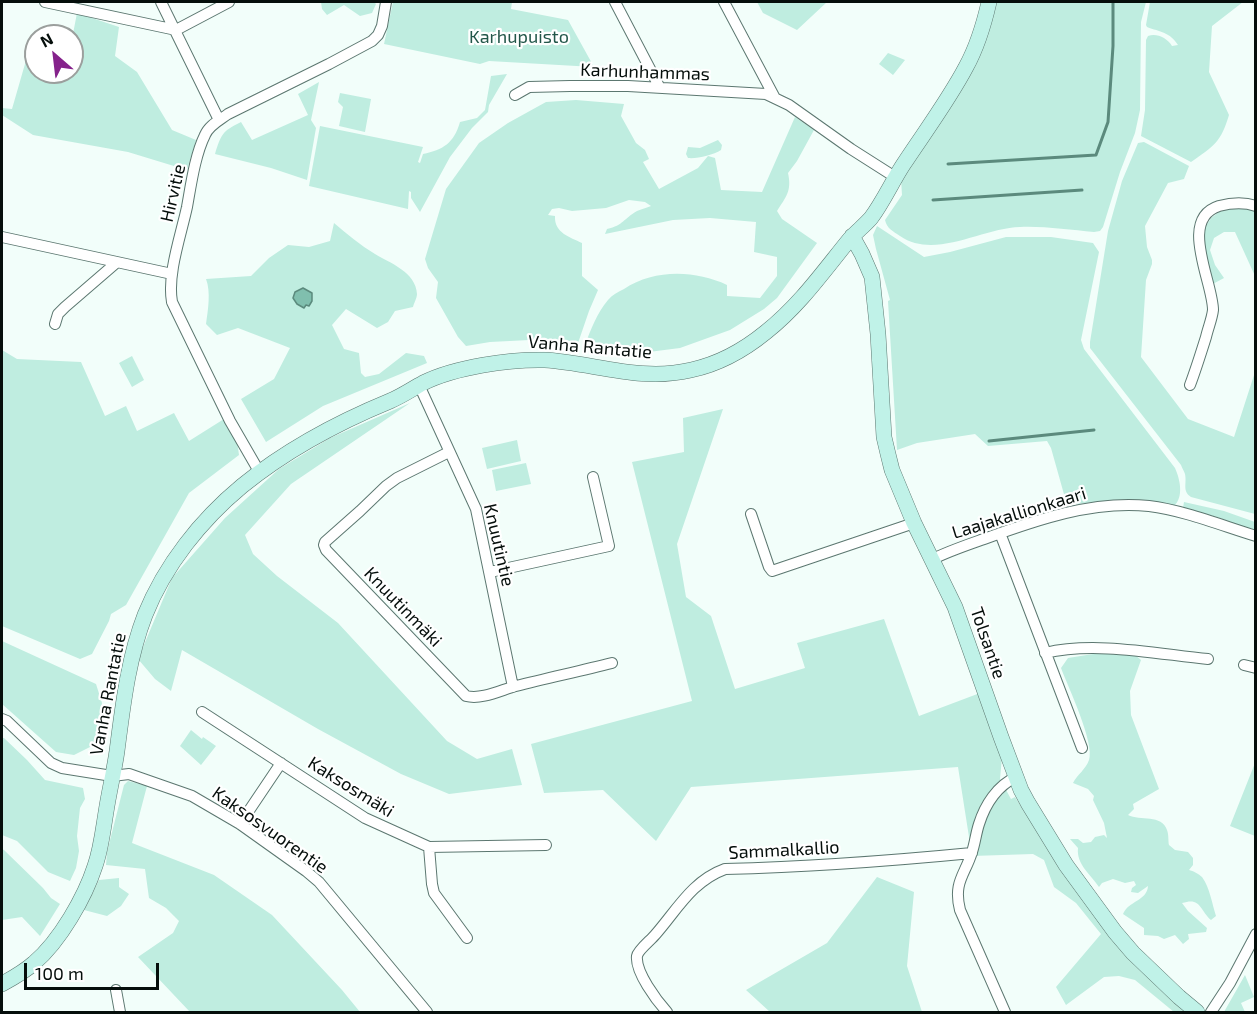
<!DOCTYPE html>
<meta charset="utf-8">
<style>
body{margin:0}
#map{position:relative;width:1257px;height:1014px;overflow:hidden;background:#f2fefa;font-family:"Exo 2",sans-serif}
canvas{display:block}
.frame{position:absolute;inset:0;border:3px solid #050e0b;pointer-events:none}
.north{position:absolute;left:24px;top:24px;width:60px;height:60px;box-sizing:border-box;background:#fff;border:2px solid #9b9f9d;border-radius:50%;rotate:332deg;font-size:16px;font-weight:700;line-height:24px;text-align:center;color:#050e0b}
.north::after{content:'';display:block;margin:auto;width:21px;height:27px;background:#85228b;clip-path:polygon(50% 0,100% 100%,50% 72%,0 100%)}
.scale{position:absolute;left:24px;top:963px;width:135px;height:27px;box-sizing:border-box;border:3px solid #050e0b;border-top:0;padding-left:8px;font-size:18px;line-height:21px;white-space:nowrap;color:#050e0b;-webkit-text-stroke:4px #fff;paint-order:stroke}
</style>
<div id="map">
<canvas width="1257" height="1014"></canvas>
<div class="frame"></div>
<div class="north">N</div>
<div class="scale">100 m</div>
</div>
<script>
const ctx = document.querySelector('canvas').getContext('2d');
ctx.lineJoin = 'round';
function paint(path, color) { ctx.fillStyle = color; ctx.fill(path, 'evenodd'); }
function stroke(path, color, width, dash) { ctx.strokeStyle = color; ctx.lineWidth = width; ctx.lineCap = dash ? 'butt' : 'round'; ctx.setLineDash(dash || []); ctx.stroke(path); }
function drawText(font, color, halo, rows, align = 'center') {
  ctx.font = font + ' "Exo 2",sans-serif'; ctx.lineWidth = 4.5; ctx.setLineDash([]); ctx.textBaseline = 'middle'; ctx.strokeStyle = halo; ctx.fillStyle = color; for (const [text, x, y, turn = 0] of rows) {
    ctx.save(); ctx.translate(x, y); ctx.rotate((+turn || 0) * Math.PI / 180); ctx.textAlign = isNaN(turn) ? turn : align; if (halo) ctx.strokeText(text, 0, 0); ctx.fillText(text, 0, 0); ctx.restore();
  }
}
paint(new Path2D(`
 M321 2H374L376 4 372 13 360 16 344 5 327 15 322 9Z
 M393 2H512L511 9 568 20 594 67 489 61 480 64 384 44Z
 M757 2H827L797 30 763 13Z
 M994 2H1146L1141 22 1140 110 1135 133 1120 172 1103 227 1100 231 1094 232C1070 230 1044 226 1020 227 982 228 935 260 900 236 893 231 887 229 885 220L902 195 901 179Z
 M1150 2H1243L1212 26 1209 72 1229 115C1221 142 1214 146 1191 162L1141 136 1145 110 1146 40 1148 36C1157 33 1167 38 1172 46L1178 45C1170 32 1160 32 1147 27L1146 25Z
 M77 13 119 27 115 56 137 72 172 130 196 140 187 170 128 152 33 135 2 115V108L12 109 29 50 36 52V72H72V39Z
 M888 53 905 60 893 75 879 64Z
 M507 74 489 105 488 112 472 128 450 157 420 212 411 198V192L409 191 408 209 309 186 320 126 423 147 418 162 420 163 423 154C443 150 454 143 460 122L477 118 485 110 491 76Z
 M319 82 311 120 316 128 307 180 271 168 215 154C221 135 222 131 241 122L252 140 308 115 298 94Z
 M340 93 371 99 365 132 339 126 343 107 338 102Z
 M576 100 624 104 621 116 636 143 645 150 649 159 643 162 659 189 698 168 708 156 715 158 721 190 762 192 795 117 814 130 797 161 788 173C792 191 786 197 777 211L782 219 817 243 777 298 764 309 730 330 680 348 641 353 585 345C591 329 597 313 608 300 612 295 618 292 624 289 654 269 695 270 727 285V296L760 298 777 276V257L754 252 756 222 710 218 673 220 605 234 607 229C624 225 623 219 637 211 641 209 647 208 651 206L645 202 629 200 606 208 572 211 559 208 552 209 548 215 555 216C554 233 570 237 582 243V276L598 290 589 311 577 346 549 339 490 342 466 346 458 337 436 298 438 282 428 268 425 259 446 189 479 143 508 123 546 102Z
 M718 140 722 145 721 150C713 155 697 159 688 158L686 154 688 147 700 148Z
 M1144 142 1189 166 1184 179 1168 183 1145 226 1147 247 1152 260V264L1146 280 1141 357 1188 419 1234 437 1255 372V514L1191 497C1182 491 1187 484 1185 474 1184 471 1182 468 1181 465L1090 348V342L1108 231 1122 181 1138 143Z
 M1238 207 1255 211V276L1235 232H1224L1214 238 1210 250 1215 265 1224 278 1211 285 1202 243 1204 229 1211 218 1223 209Z
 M334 223C347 234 360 245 375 254 390 263 416 272 417 294 417 298 414 303 413 307L395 311 388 322 377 328 346 309 332 325 344 349 359 353 361 373 365 377 379 374 406 353 424 356 427 363 323 406 266 442 241 399 274 379 290 348 238 328 217 335 206 324C208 310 211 292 206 279L251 276 269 258 288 245 309 247 330 241Z
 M877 226 924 257 950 252 1006 237H1051L1093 243 1099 252 1081 340 1084 349 1175 468C1180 479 1184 497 1174 506L1139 501H1104L1067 505 1051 448 1047 441 988 446 975 434 917 443 897 450 888 301 890 300 876 249 873 235Z
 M2 350 17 359 81 362 105 416 126 406 137 431 174 413 189 441 224 419 237 441 239 455 189 493 126 605 111 614 109 621 92 654 80 659 2 626Z
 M132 356 144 380 132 387 119 363Z
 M410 403 291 484 245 535 253 554 277 576 338 623 447 741 477 759 512 749 522 785 449 794 401 774 318 729 182 650 171 691 155 679 138 659 172 578 225 518 279 469 330 438Z
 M723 409 677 544 686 597 711 616 735 689 805 668 797 643 884 619 919 716 980 693 1002 757 1000 779 1011 799 1015 797 1043 840 1189 1012H1174L1135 980 1119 976 1104 977 1066 1005 1056 987 1101 934 1076 903 1054 887 1044 860 1033 854 972 856 958 767 691 787 656 841 603 790 544 793 531 744 692 701 632 462 684 452 683 418Z
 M517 440 521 461 487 469 482 448Z
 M526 463 531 484 496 491 492 470Z
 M1184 502 1224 511 1255 522V531L1217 517 1183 508Z
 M2 641 96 684 102 703 96 744 74 755 56 752 2 704Z
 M1112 651 1134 654 1141 660 1130 691 1131 715 1159 789 1133 804 1134 809 1128 815C1140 821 1162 814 1167 830 1169 835 1168 841 1169 845L1175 850 1188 852 1193 858V865L1189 870C1193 871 1199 874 1202 877 1210 888 1212 904 1216 916L1211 920C1199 909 1201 897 1182 903L1188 911 1207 928 1206 932 1188 934 1189 939 1183 944 1175 935 1164 939 1158 936 1144 935V928L1123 914C1128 901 1147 901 1148 886L1138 893 1131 892 1132 888 1136 885 1134 881 1125 883 1113 879 1102 883 1099 887C1091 875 1076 864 1078 848L1070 839H1078L1083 843 1091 842 1095 837 1104 835 1107 838 1104 823 1093 800 1094 796 1088 789 1073 783C1077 775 1086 769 1089 760 1095 743 1068 687 1061 668L1068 658Z
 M191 730 202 739 203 737 216 746 201 765 180 746Z
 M2 738H4L27 760 45 780 83 788 85 799 80 808 77 836 79 851 76 868 70 881 48 872 17 841 2 835Z
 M1255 763V836L1230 826Z
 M128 781 147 786 132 843 214 875 272 915 342 990 360 1012H190L138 957 173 933 179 921 166 908 149 898 145 869 106 865 107 852 124 785Z
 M2 849 4 850 43 888 51 898 60 904 40 936 22 917 2 920Z
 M877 877 914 892 907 966 922 1012H770L746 990 827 943Z
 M119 878V887L129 894 121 906 107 916 84 910 99 880Z
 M1245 975 1254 997 1241 1003 1245 1012H1224Z`), '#bfede0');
const water = new Path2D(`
 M303 288 312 293V301L309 306 306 305 304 308 297 304 293 298 295 292Z`);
paint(water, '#80bfae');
stroke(water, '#5b8a7d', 1.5);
stroke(new Path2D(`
 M948 164 1096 155 1108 122 1113 46V2
 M933 200 1082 190
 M989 441 1094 430`), '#5b8a7d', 3);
const street = new Path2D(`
 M45 2 176 30 229 2
 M161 2 219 120
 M615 2 660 88
 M724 2 775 98
 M515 95 529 87 570 86H628L766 94 789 105 851 149 895 177
 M2 237 172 274
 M55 324 58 314 65 307 116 263
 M419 385 476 509 513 687
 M1190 385C1196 369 1201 353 1206 337 1208 328 1212 319 1213 310 1213 282 1178 219 1219 206 1231 203 1244 202 1256 206
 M449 452 397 478 386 486 360 511 325 542 324 545 326 550 466 696C482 700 501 690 516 686 548 678 580 671 612 663
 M260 473 230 421 172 302C167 274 181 235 187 207 191 185 195 155 205 135 209 125 220 120 228 114L329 64 372 41 378 35 382 26 386 2
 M751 514 769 567 772 571 914 523
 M1000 533 1082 748
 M933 559C949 551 967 545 984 539 1036 520 1093 500 1149 506 1183 510 1223 526 1256 536
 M490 572 609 546 593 477
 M1045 653C1095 641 1157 654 1208 659
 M1244 665 1256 668
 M202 712 365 818 429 847 546 845
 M2 719 7 721 51 763 62 768 112 776 129 774 192 796 240 824 306 871 319 882 427 1012
 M240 824 281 763
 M429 847 432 884 434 893 467 938
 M116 990 120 1012
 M667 1012C657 1001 635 972 637 956 638 950 651 940 655 935 677 910 692 881 725 869 807 867 889 861 972 853
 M1005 1012 960 910C953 882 965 875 972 852 975 843 976 833 979 824 985 805 997 786 1016 777
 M1211 1012 1230 983 1256 934`);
const secondary = new Path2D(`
 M852 236 862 254 872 277 878 334 884 437 888 454 892 470 914 523 955 607 1001 737 1021 790 1028 803 1066 865 1115 932 1133 953 1179 997 1197 1012
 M2 984C13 978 24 972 34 963 60 941 85 897 95 866 101 849 103 830 106 812 109 792 114 772 117 751 123 705 128 659 145 615 165 565 201 520 242 486 285 451 339 422 390 401 402 396 412 389 423 383 455 367 510 359 545 360 594 363 641 382 691 370 719 364 744 350 766 332 799 306 823 272 849 240 856 232 864 226 871 218 883 202 892 182 903 165 924 133 948 101 966 67 977 47 984 24 989 2`);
stroke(street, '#5c7770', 12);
stroke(secondary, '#5c7770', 16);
stroke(street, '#fff', 10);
stroke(secondary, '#c0f2e8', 15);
drawText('18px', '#225649', '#fff', [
 ["Karhupuisto",519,37]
]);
drawText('18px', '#050e0b', '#fff', [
 ["Karhunhammas",645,72,2],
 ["Hirvitie",173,193,-77],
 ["Vanha Rantatie",590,347,5],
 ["Laajakallionkaari",1019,513,-17],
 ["Knuutintie",499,545,77],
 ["Knuutinmäki",403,607,46],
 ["Tolsantie",988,643,71],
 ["Vanha Rantatie",108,694,-79],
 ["Kaksosmäki",351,787,32],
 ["Kaksosvuorentie",270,830,35],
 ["Sammalkallio",784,850,-3]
]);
</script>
